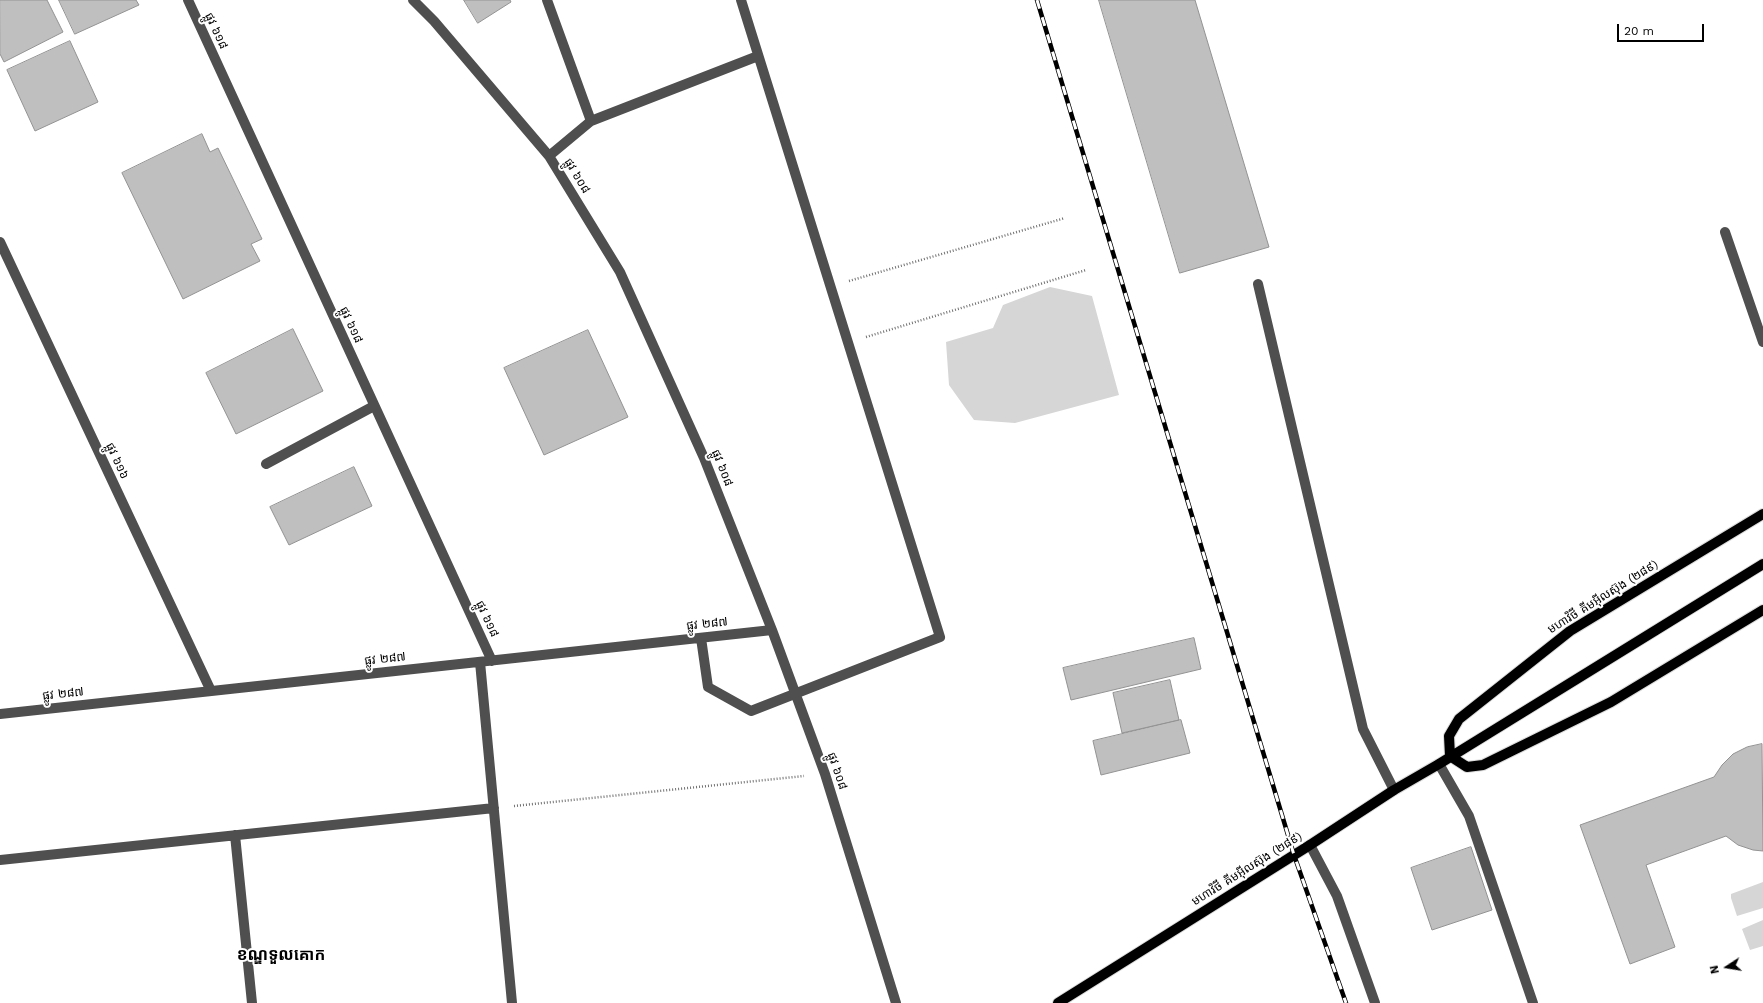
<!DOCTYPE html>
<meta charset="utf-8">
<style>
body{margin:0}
#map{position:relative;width:1763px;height:1003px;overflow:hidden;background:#fff;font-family:"Work Sans",sans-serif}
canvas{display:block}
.north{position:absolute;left:1707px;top:947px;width:40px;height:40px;-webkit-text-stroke:3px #fff;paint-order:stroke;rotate:258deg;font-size:11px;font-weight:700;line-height:16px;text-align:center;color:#000}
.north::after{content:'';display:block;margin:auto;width:14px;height:18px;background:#000;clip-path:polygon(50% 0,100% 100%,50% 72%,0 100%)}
.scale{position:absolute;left:1617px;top:24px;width:87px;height:18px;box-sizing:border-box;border:2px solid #000;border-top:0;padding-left:5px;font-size:12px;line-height:14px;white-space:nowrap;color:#000;-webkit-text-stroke:3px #fff;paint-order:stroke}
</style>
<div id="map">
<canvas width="1763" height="1003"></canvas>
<div class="north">N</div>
<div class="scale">20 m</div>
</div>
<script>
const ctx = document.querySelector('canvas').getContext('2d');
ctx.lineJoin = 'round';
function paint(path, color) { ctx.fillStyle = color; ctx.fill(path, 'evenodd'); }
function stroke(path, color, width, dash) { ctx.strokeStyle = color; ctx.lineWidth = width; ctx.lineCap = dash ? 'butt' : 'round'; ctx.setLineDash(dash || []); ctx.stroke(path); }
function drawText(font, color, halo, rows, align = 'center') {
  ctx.font = font + ' "Work Sans","Noto Sans Khmer",sans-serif'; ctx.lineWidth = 4; ctx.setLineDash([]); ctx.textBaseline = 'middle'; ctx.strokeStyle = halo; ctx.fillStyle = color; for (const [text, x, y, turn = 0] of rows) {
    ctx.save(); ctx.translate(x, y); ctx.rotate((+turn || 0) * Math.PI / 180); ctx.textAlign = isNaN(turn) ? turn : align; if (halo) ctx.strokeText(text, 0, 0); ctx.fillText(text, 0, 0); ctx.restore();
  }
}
paint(new Path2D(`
 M1050 287 1092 296 1119 395 1015 423 974 420 949 385 946 342 993 328 1003 305Z
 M1763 882V908L1737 916 1731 898V894Z
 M1763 920V946L1750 950 1742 929Z`), '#d6d6d6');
const building = new Path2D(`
 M0 0H47L63 32 4 62 0 54Z
 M59 0H136L139 5 75 34Z
 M464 0H510L511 2 478 23Z
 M1099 0H1195L1269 247 1180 273Z
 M70 41 98 102 35 131 7 70Z
 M202 134 210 152 218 148 262 239 251 244 260 261 183 299 122 173Z
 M293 329 323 391 236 434 206 373Z
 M588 330 628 417 544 455 504 368Z
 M354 467 372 506 289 545 270 507Z
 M1194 638 1201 669 1071 700 1063 668Z
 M1170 680 1179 720 1122 733 1113 693Z
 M1181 720 1190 753 1101 775 1093 741Z
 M1762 744 1763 851 1753 850 1738 845 1726 836 1646 865 1675 947 1630 964 1580 825 1714 777 1722 765 1733 754 1747 747Z
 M1471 847 1492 910 1432 930 1411 868Z`);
paint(building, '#bfbfbf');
stroke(building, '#939393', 1);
const major = new Path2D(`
 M1450 756 1449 736 1459 719 1570 631 1763 514
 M1450 756 1467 767 1483 765 1611 702 1763 610
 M1058 1003 1310 845 1394 790 1439 764 1763 564`);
stroke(major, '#dbdbdb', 12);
stroke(new Path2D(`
 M849 281 1065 218
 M866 337 1086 270
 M514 806 804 776`), '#717171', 2.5, [1, 2]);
stroke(new Path2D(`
 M188 0 492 661
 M413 0 434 21 549 156 620 272 704 458 772 630 825 774 896 1003
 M547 0 591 121
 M549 156 591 121 758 56
 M1725 232 1763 342
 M0 242 211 691
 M1258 284 1363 729 1394 790
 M266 464 374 406
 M701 638 708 687 751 711 940 637 741 0
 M480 662 512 1003
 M0 714 772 630
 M1439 764 1469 816 1533 1003
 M235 835 252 1003
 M1310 845 1337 896 1375 1003
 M0 860 494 808`), '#4f4f4f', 10);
stroke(major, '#000', 10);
const rail = new Path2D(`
 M1037 0 1294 855 1346 1003`);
stroke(rail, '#000', 4.5);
stroke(rail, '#fff', 3, [9]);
drawText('12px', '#000', '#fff', [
 ["ផ្លូវ ៦១៨",216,31,65],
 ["ផ្លូវ ៦០៨",577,176,59],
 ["ផ្លូវ ៦១៨",351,325,65],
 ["ផ្លូវ ៦១៦",117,461,65],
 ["ផ្លូវ ៦០៨",722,468,68],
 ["មហាវិថី គីមអ៊ីលស៊ុង (២៨៩)",1603,597,-32],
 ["ផ្លូវ ៦១៨",487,619,65],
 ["ផ្លូវ ២៨៧",707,624,-6],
 ["ផ្លូវ ២៨៧",385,659,-6],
 ["ផ្លូវ ២៨៧",63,694,-6],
 ["ផ្លូវ ៦០៨",837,771,71],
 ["មហាវិថី គីមអ៊ីលស៊ុង (២៨៩)",1247,869,-32]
]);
drawText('bold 16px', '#000', '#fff', [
 ["ខណ្ឌទួលគោក",281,955]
]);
</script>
